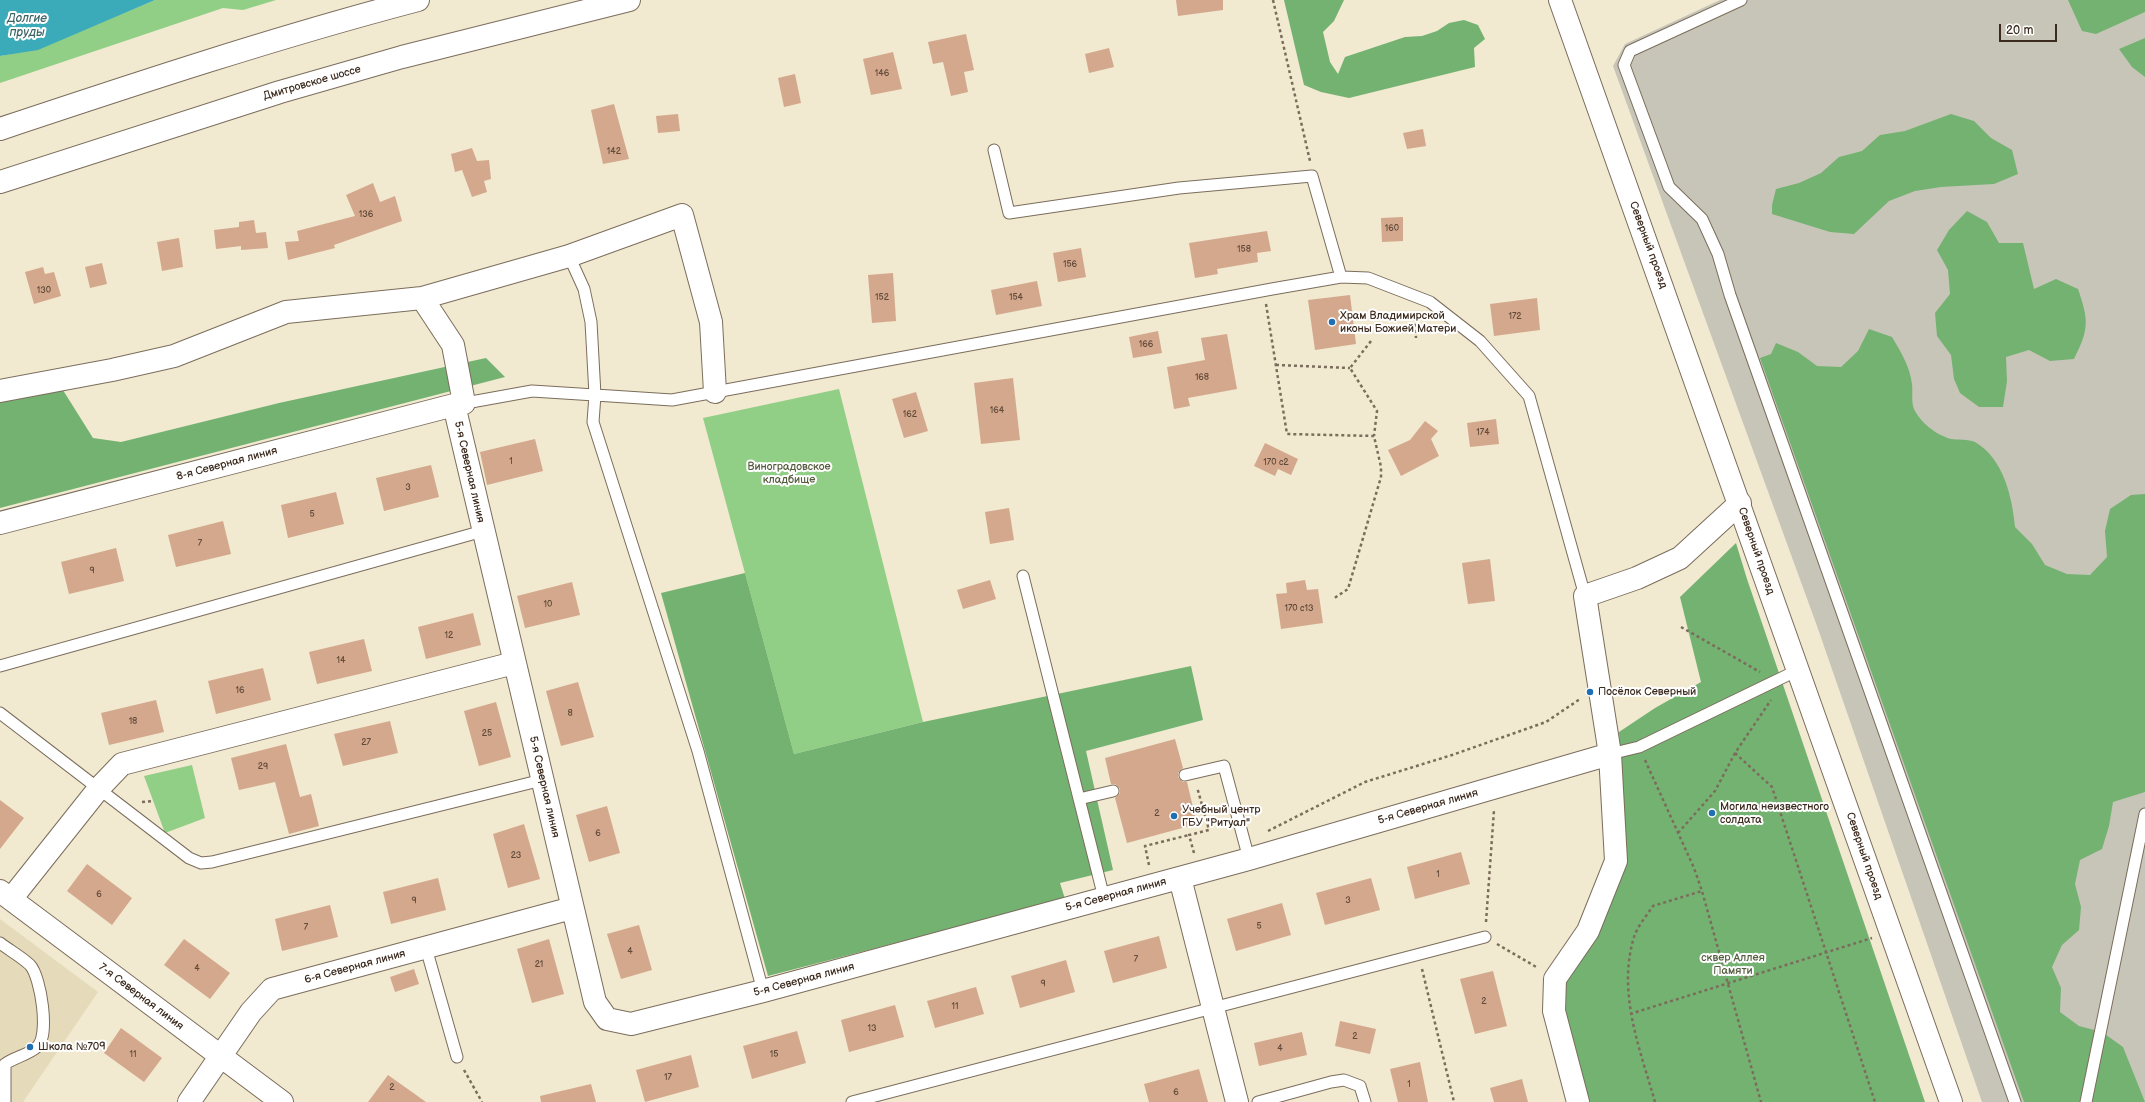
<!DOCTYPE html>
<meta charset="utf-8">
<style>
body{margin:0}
#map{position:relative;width:2145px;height:1102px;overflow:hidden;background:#f1e9d0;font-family:"Balsamiq Sans",sans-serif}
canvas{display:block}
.scale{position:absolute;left:1999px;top:24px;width:58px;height:18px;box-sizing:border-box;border:2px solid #3b2a1e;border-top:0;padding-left:5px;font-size:12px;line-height:14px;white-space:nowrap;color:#3b2a1e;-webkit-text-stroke:3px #fff;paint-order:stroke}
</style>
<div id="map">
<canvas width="2145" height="1102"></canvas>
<div class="scale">20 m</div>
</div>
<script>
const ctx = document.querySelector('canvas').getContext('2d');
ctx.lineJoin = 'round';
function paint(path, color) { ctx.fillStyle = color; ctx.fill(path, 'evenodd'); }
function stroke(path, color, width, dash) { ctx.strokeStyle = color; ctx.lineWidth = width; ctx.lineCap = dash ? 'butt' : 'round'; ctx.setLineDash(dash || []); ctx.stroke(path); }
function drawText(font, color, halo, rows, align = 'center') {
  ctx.font = font + ' "Balsamiq Sans",sans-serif'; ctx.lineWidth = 4; ctx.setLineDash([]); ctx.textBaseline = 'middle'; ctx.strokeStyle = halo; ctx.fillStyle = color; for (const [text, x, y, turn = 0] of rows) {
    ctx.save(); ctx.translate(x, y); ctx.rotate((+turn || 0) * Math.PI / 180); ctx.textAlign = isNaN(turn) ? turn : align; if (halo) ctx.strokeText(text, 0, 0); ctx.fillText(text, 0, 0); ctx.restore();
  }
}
paint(new Path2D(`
 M0 919 98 992 23 1102H0Z`), '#e5dbba');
paint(new Path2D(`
 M1720 0H2145V1102H1982L1817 626 1613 66 1625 44Z`), '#c7c5b8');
paint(new Path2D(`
 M155 0H276L243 10 223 8 0 83V56L38 49Z
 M839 389 923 722 794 754 703 418Z
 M192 765 205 818 165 833 144 776Z`), '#90cf85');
paint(new Path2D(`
 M1284 0H1344L1334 21 1323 32 1330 62 1338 74 1345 57 1405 37 1422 36 1437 31 1449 23 1464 20 1478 25 1485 39 1474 48 1475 67 1349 98 1321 92 1304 85Z
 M2068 0H2145V12L2096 34 2082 31Z
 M2145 38V77L2132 67 2119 49Z
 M1951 114 1974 121 1991 138 2012 150 2018 174 1994 184 1941 187 1915 191 1889 201 1854 234 1830 232 1772 214V205L1776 189 1799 183 1821 173 1839 157 1862 151 1880 135 1905 131Z
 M1967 211 1987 222 1999 243H2023L2034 289 2056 279 2078 289C2089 321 2089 329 2074 359L2050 361 2029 350 2006 357 2007 381 2003 407H1979L1960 393 1954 379 1951 355 1937 336 1935 313 1950 294 1948 270 1937 250 1949 230Z
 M1869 329 1892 337C1901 352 1910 367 1912 384 1913 392 1911 402 1914 409 1920 422 1936 435 1951 439 1958 440 1968 439 1975 442 2004 459 2012 497 2015 527L2032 544 2045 565 2067 574 2090 575 2107 557 2105 531 2110 509 2131 495 2145 494V792L2113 802 2109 826 2102 849 2080 860 2075 884 2081 907 2079 930 2062 945 2052 967 2061 988 2060 1012 2079 1026 2102 1032 2123 1047 2145 1102H2024L1760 358 1771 354 1776 343 1798 352 1817 366 1841 367 1858 351Z
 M486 358 505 377 0 508V399L61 387 93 438 121 442 279 403Z
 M1736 543 1747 579 1925 1102H1584L1561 1016 1565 979 1625 861 1619 732 1655 708 1701 682 1680 597Z
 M745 573 794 754 923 722 1191 666 1203 720 1086 751 1113 870 1060 883 1065 899 768 976 661 593Z`), '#74b272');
paint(new Path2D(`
 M0 0H155L38 50 0 56Z`), '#3cabb9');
paint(new Path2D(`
 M1176 0H1223V10L1178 16Z
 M966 34 974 70 964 72 968 92 951 96 943 62 933 64 928 42Z
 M1109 48 1114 67 1089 73 1085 54Z
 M893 52 902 89 871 95 863 59Z
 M795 74 801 103 784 107 778 78Z
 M614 104 629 159 603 164 591 110Z
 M678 114 680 131 658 133 656 116Z
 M1423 129 1426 146 1407 149 1403 133Z
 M472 148 477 161 489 160 491 179 484 181 487 192 472 197 462 170 455 172 451 154Z
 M373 183 380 202 395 196 402 221 334 245 335 248 288 260 285 242 299 241 297 231 355 216 346 195Z
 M1403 217V241L1382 242 1381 218Z
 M254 220 256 233 266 232 268 248 241 250V246L216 249 214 230 239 227V222Z
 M1267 231 1271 251 1257 253 1258 262 1217 269 1218 274 1195 278 1189 243Z
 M179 238 183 267 162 271 157 242Z
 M1081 248 1086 277 1058 282 1053 253Z
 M102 263 107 284 90 288 85 267Z
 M43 267 45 274 54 272 61 296 34 304 25 272Z
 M893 273 896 321 872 323 868 275Z
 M1037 281 1042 306 996 315 991 290Z
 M1350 295 1356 344 1315 350 1308 300Z
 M1537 298 1540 330 1494 336 1490 304Z
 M1158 331 1162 353 1133 358 1129 337Z
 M1227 334 1237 389 1188 398 1190 406 1174 409 1167 367 1205 360 1201 338Z
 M1013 378 1020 440 981 444 974 383Z
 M916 392 928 431 904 438 892 399Z
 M1496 419 1499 444 1470 447 1467 423Z
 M1425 421 1438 431 1431 439 1439 456 1401 476 1388 450 1410 440Z
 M535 439 543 471 487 485 480 452Z
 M1265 443 1298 459 1291 475 1278 469 1275 476 1254 466Z
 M431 465 439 497 384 511 376 478Z
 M336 492 344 524 288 538 281 505Z
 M1009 508 1014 540 990 544 985 512Z
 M223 521 231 554 176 567 168 535Z
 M116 548 124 581 69 594 61 562Z
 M1490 559 1495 601 1468 604 1462 563Z
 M990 580 996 599 963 609 957 590Z
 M1305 580 1307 590 1318 589 1323 623 1281 629 1276 594 1287 593 1286 583Z
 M572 582 580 615 525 628 517 596Z
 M473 613 481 645 426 659 418 627Z
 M364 639 372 671 317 684 309 652Z
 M263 668 271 700 216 714 208 681Z
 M578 682 594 737 561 746 546 691Z
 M156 700 164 732 109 745 101 713Z
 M496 702 511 757 479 766 464 711Z
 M390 721 398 753 343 766 334 734Z
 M1175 739 1183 768 1178 773V777L1183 782H1187L1197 824 1127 843 1115 798 1120 793V789L1115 784H1111L1105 758Z
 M286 744 300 797 311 794 319 826 289 834 275 782 239 790 231 758Z
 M0 800 24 818 0 849Z
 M607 806 620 853 589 862 576 815Z
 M524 824 540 879 508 888 493 834Z
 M1461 852 1470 884 1415 899 1407 867Z
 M87 864 132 898 112 925 67 891Z
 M438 878 446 910 391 924 383 892Z
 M1371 878 1380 910 1325 925 1316 893Z
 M1282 903 1291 935 1236 951 1227 919Z
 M330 905 338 937 282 951 275 919Z
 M639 925 652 970 621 979 607 934Z
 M1159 936 1167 968 1113 983 1104 951Z
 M184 939 230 973 210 999 164 965Z
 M549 939 564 994 532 1003 517 949Z
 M1066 960 1075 992 1020 1008 1011 976Z
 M414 969 419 984 395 992 390 977Z
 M1493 971 1507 1026 1475 1034 1460 979Z
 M976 987 984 1014 935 1028 927 1001Z
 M895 1005 904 1037 849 1052 841 1020Z
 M1340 1021 1376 1029 1370 1054 1335 1046Z
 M121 1028 162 1058 144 1082 104 1053Z
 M797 1031 806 1063 752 1079 743 1046Z
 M1302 1032 1307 1055 1259 1066 1254 1043Z
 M691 1055 699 1087 645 1102 636 1070Z
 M1420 1062 1428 1102H1398L1390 1069Z
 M1199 1069 1208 1102H1149L1144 1084Z
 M388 1075 426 1102H368Z
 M1522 1079 1528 1102H1494L1490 1088Z
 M591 1084 596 1102H541L540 1096Z`), '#d4a88c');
const lane = new Path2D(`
 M1741 0 1630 51 1624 65 1669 187 1702 219 1718 254 1730 295 2015 1102
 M994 150 1009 213 1179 188 1312 176 1341 277
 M460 404 532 391 595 395 591 322 584 289 569 256
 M1023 576 1104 898
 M0 666 483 531
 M0 713 189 858 201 863 212 862 542 780
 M1610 754 1639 747 1798 670
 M1185 775 1224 766 1249 859
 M1079 799 1113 791
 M0 943C9 950 22 957 30 965 41 977 50 1036 37 1047 28 1055 15 1057 5 1064V1102
 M426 948 457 1057
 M763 991 698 751 593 422 595 395 672 400 1272 289 1341 277 1368 278 1430 302 1480 341 1529 396 1585 596
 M852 1102 1485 937
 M1258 1102 1331 1082 1344 1080 1360 1086 1365 1102
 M2086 1102 2145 814`);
const street = new Path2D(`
 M422 298 453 345 464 403
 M0 391 112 370 174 356 286 312 422 298 569 256 682 215 711 322 715 392
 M0 523 454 405 595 1002 607 1019 631 1024 763 991 1249 859 1610 754
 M1180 878 1237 1102
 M0 891 282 1102
 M11 899 100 787 122 764 514 663
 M189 1102 251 1012 272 989 572 908
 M1578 1102 1554 1011 1555 979 1588 931 1616 861 1610 754 1585 596 1637 578 1680 558 1740 503`);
const secondary = new Path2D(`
 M1560 0 1951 1102`);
const highway = new Path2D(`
 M0 129C138 83 277 37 418 0
 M0 182 280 92 402 57 629 0`);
stroke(lane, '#7b6d5c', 13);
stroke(street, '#7b6d5c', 24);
stroke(secondary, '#7b6d5c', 24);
stroke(highway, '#7b6d5c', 24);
stroke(new Path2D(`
 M1273 0 1310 161
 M1266 304 1287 434 1374 436 1381 467V477L1348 589 1333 599
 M1414 312 1416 338
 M1371 341 1350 368 1377 411 1374 436
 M1276 365 1350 368
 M1681 627 1760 672
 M1735 753 1772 787 1875 1102
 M1645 760 1694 868 1702 891 1761 1102
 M142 802 153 801
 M1268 831 1365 782 1452 755 1546 722 1580 699
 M1678 833 1715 791 1735 753 1771 700
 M1194 853 1189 835 1209 830 1197 787
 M1149 865 1145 846 1189 835
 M1486 922 1494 810
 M1497 944 1538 968
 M1422 969 1454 1102
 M1630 1014 1872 938
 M464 1070 482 1102
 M1655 1102C1640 1049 1617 993 1634 937 1637 927 1647 915 1653 906L1702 891`), '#7b6d5c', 2.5, [3, 3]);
stroke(lane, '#fff', 11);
stroke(street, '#fff', 22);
stroke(secondary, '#fff', 22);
stroke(highway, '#fff', 22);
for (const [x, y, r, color] of [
 [1332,322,4,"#1f6fb2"],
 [1590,692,4,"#1f6fb2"],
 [1712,813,4,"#1f6fb2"],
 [1174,816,4,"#1f6fb2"],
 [30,1047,4,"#1f6fb2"]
]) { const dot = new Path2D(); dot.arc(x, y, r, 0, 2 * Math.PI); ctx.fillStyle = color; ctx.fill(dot); stroke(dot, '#fff', 1.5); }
drawText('9px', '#614a3a', null, [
 ["146",882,74],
 ["142",614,152],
 ["136",366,215],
 ["160",1392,229],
 ["158",1244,250],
 ["156",1070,265],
 ["130",44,291],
 ["152",882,298],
 ["154",1016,298],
 ["172",1515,317],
 ["166",1146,345],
 ["168",1202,378],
 ["164",997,411],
 ["162",910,415],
 ["174",1483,433],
 ["1",511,462],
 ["170 с2",1276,463],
 ["3",408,488],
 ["5",312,515],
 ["7",200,544],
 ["9",92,571],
 ["10",548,605],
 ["170 с13",1299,609],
 ["12",449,636],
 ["14",341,661],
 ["16",240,691],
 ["8",570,714],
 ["18",133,722],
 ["25",487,734],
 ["27",366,743],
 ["29",263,767],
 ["2",1157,814],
 ["6",598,834],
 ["23",516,856],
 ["1",1438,875],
 ["6",99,895],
 ["9",414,901],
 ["3",1348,901],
 ["5",1259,927],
 ["7",306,928],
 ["4",630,952],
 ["7",1136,960],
 ["21",539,965],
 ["4",197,969],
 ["9",1043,984],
 ["2",1484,1002],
 ["11",955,1007],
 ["13",872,1029],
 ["2",1355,1037],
 ["4",1280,1049],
 ["11",133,1055],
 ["15",774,1055],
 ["17",668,1078],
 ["1",1409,1085],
 ["2",392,1088],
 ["6",1176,1093]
]);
drawText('11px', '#3b2a1e', '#fff', [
 ["Дмитровское шоссе",312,83,-16],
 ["Северный проезд",1648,245,70],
 ["8-я Северная линия",227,464,-15],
 ["5-я Северная линия",469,472,77],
 ["Северный проезд",1756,551,71],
 ["5-я Северная линия",544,787,77],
 ["5-я Северная линия",1428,807,-16],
 ["Северный проезд",1864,856,71],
 ["5-я Северная линия",1116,895,-15],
 ["6-я Северная линия",355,967,-15],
 ["5-я Северная линия",804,980,-15],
 ["7-я Северная линия",141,997,37]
]);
drawText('11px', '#3b2a1e', '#fff', [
 ["Храм Владимирской",1340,316],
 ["иконы Божией Матери",1340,329],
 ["Посёлок Северный",1598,692],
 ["Могила неизвестного",1720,807],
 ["солдата",1720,820],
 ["Учебный центр",1182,810],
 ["ГБУ \"Ритуал\"",1182,823],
 ["Школа №709",38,1047]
], 'left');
drawText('11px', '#545c3d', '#fff', [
 ["Виноградовское",789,467],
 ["кладбище",789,480],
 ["сквер Аллея",1733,958],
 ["Памяти",1733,971]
]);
drawText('italic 12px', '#3b6464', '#fff', [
 ["Долгие",27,19],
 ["пруды",27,33]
]);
</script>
